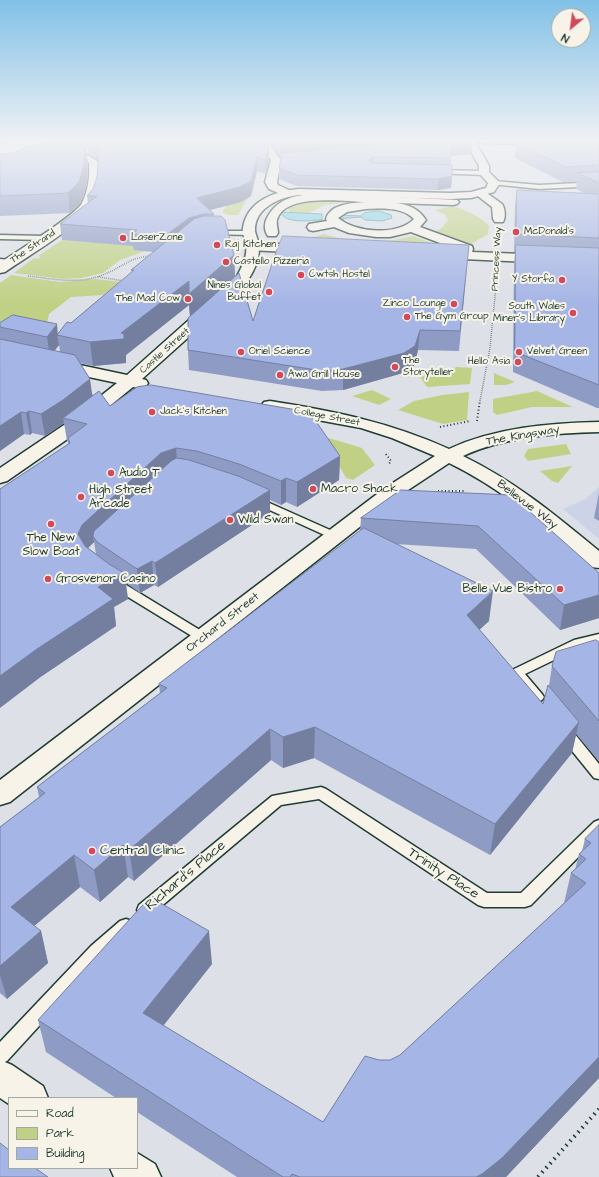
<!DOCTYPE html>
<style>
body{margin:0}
#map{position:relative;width:599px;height:1177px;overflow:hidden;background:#dee0e7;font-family:"Architects Daughter",sans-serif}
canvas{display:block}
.legend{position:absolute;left:8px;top:1097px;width:130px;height:72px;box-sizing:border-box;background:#f7f3e8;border:1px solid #a1aaa0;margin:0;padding:5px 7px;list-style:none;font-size:12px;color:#1f3d34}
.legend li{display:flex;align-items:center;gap:8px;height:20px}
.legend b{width:20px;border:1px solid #a1aaa0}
.north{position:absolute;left:551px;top:8px;width:40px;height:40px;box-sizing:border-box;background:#f7f3e8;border:1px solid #a1aaa0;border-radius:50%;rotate:209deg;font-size:11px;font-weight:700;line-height:16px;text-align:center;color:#1f3d34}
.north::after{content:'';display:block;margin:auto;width:14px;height:18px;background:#d1495b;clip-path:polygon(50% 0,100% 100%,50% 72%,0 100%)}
</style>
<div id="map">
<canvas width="599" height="1177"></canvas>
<ul class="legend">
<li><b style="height:5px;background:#f7f3e8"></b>Road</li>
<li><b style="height:11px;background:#c0d186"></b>Park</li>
<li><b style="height:11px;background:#a5b5e5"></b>Building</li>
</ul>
<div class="north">N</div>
</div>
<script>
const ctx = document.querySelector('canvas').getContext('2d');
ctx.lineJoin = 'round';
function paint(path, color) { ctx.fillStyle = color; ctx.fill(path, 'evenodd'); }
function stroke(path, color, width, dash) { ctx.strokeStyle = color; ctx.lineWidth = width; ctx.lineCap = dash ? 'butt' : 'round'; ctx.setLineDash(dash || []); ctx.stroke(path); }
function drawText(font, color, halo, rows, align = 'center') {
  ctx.font = font + ' "Architects Daughter",sans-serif'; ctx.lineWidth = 4; ctx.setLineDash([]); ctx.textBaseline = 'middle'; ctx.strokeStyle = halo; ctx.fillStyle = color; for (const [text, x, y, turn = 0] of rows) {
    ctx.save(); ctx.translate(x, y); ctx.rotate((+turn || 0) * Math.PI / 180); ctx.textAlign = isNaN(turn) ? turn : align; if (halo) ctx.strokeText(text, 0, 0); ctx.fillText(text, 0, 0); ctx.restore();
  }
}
paint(new Path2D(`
 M599 487V539L563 509 585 499Z`), '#cdd3e6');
paint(new Path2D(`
 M251 193 238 215H227L222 212 228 204Z
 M330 198 341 203 325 205 309 213 288 212 290 209H287L296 202Z
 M453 206C467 211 479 215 489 226L488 234 471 244 436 231 442 228 448 220 445 215 435 210Z
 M324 234 339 238 375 241 394 240 413 236 453 251 297 242Z
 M62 240 138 246 145 251 120 260 103 273 82 278 63 279 14 273 34 258 38 259 41 257 38 256Z
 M11 275 60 282 96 279 122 282 103 295 71 297 49 314 46 328 0 342V283Z
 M457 367 472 368 470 384 427 387 420 377Z
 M494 373 515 382 506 385H494Z
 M372 390 391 399 379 405 352 396Z
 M537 391 573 407H532L497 415 493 412V399Z
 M469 392 467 420 443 424 398 410 414 401 442 395Z
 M329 438 362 448 375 465 353 480 346 478 324 439Z
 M566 444 571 454 528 461 524 456 528 449Z
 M572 466 558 483 552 481 540 471Z`), '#c0d186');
const water = new Path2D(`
 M379 211 391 215 392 218 382 221 365 220 361 217 337 219 340 215 361 216 364 213Z
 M280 212 322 214V220C311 220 286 225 280 212Z`);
paint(water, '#87d5e6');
stroke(water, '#5d989f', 1);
const lane = new Path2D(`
 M0 139H14L0 143Z
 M466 139 531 140 534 142 531 144 481 143 478 141 458 143 455 141Z
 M436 170 484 171 487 173 484 175 434 173V171Z
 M494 181 539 185 599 182V186L539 189 492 184V182Z
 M212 231H249L252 233 249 235 210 234V232Z
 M0 235 44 236 47 238 44 240 0 239Z
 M0 259 10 260 14 262 10 264 0 263Z
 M256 497 339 534 341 536 339 538H331L252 502 251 500Z
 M114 579 118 580 208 635 210 638 208 641H200L110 586 108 583 110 580Z
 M599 634V642L583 646 525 674 542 694 544 697 542 700 537 702 532 700 510 673 512 670 574 640Z
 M565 727 570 728 599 764V779L594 778 560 736 558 732 560 728Z
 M321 787 326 789 487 893H521L594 822 599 820V836L531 905 525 907H484L478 905 319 799 281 805 151 915 145 917 139 915 137 910 139 905 272 796Z
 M126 919 132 921 134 926 132 931 103 956 7 1061 0 1064V1042L91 946 120 921Z`);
const street = new Path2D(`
 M243 139C262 138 271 145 281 160L277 182 278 185 291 191 293 193 291 195H283L269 189 265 182 271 160 264 151Z
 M480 190 484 191 502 204C505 208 506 217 503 222H495L493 219 492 207 474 193 476 191Z
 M334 194 457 200 459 202 457 204 453 205 396 203C409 205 418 208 426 220L420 227 472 246 473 249 472 252 599 257V265L439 258 434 257 432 254 434 251H461L411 232 390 237H376L349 233 334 227 313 231 309 230 307 227 309 224 327 221 326 219C330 204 352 203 365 202 344 201 284 193 277 220 276 224 278 229 278 233L276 236H268C264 231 264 223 267 218 280 192 309 194 334 194ZM366 209C381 208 403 207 414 219 397 236 356 233 338 218L347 212Z
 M254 243 308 245 313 246 314 249 313 252 308 253 249 250 248 247 249 244Z
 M0 1060 12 1065 43 1086 48 1098H9V1104L0 1098Z
 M137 1153 155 1164 161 1177H114L110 1168H137Z`);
const secondary = new Path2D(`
 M48 139H60L99 162C100 173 98 198 91 207 74 230 29 255 5 272L0 273V263C16 252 75 216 82 203 88 191 90 176 89 163Z
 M464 139H474L489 166V172L500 183 494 192 471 198 450 199 299 195C280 197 254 208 255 231 256 237 260 243 259 249 259 265 249 279 240 291L142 379 146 380 148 383 146 386 140 388 133 387 79 431 7 481 0 483V468L67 423 117 383 0 358V348L127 375 236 278C241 269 248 256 246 246 246 240 242 234 243 228 247 201 275 191 299 189L450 193 471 192 486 188 488 183 479 173V166Z
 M270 401C334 411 389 422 449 449 494 428 549 423 599 422V432C554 433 504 437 463 456 516 482 554 514 599 551V568L591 567C544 526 506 491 449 463L399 496 10 802 0 805V780L385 488 435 456 392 438 361 428 264 410 261 406 264 402Z`);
stroke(lane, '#1f3d34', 3);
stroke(street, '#1f3d34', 3);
stroke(secondary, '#1f3d34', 3);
stroke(new Path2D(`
 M28 276C53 279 81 285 105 274 123 267 130 257 151 256
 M98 277 125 281
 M480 401 490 348 497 276`), '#1f3d34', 1.5, [0.5, 1.5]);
stroke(new Path2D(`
 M477 421 480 400
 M440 427 470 421
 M386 454 391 461 388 465
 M438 491H465`), '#1f3d34', 2, [1, 2.5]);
stroke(new Path2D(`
 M538 1177 599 1109`), '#1f3d34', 4, [1.5, 4.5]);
paint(lane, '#f7f3e8');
paint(street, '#f7f3e8');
paint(secondary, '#f7f3e8');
paint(new Path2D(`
 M69 139H469L472 144 471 154 451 156 452 176 451 188 438 190 296 186 279 179V168L282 155H280L268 145 269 146V160L266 174 257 171 251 196 241 202 210 210 214 214V216L234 255 235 277 253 321 469 245 459 351 418 350 414 366 403 373 343 390 322 391 189 370 188 350 190 316 189 305 126 355V363L93 366 80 363 93 396 110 406 340 456 339 480 297 507 286 502 281 505 270 500V513L158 587 154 585 140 593 126 583 128 599 114 607 116 626 42 676 68 444V442L67 441 64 423 45 436 32 433 30 435 24 434 0 451V323L58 334 132 272 131 270 153 252 134 250 133 246 62 240 60 224 88 203 87 196 93 189 97 177 98 160 88 154V148L86 149 88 164 87 183 83 198 81 202 70 213 0 216V154L14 153ZM59 345 60 352 54 351ZM94 542 96 554 88 548Z
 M516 139H599V408H597L513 372 514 263 515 252H514L515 206 517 190 584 193 576 189 577 182H563L515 158Z
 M401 490 599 573V618L560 630 476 549 395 544 489 621 479 630 543 704 549 686 552 666 599 642V761L576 734 572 753 490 855 314 758 283 768 271 760 134 881 128 877 100 902 80 887 34 926 41 931 48 963 7 999 0 993V827L39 797 37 787 160 693 159 684 360 531 361 518Z
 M599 492V521L594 518Z
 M599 825V1078L506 1177H237L137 1112V1098H116L46 1052 38 1020 212 964 163 1026 323 1122 379 1060H390L400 1055 564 903 571 873 575 870 579 854 582 851 585 839Z`), '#8e9cc5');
paint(new Path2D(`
 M79 139H141L87 140 88 148 86 149 88 164 87 183 83 198 81 202 70 213 68 193 81 149Z
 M309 139H450L280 155V142Z
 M472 144 471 154 450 156 451 145Z
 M269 146V160L266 174 265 160Z
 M257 157V171L251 196 241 202 198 213 197 198Z
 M373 157V168L369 160Z
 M452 176 451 188 438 190V179Z
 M204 214 205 230 166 253 165 236 189 218Z
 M234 255 235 277 190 317 189 305 126 355V363L93 366 90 342 121 333 189 281Z
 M57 324 58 336 57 335 59 345 50 357 47 337Z
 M420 330 418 350 414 366 403 373 343 390V369Z
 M90 379 93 400 63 418 64 423 45 436 41 414Z
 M29 411 32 433 30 435 26 413Z
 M21 412 24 434 0 451V426Z
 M176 448 178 472 93 536 94 542 86 550 78 534 82 525 161 453Z
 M340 456 339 480 297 507V482Z
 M286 478V502L281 505V481Z
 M270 490V513L158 587 155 563Z
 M152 561 154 585 140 593 137 569Z
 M124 573 128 599 114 607 116 626 42 676 0 708V676L98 587Z
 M493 591 489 621 463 645 467 615Z
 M599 595V618L560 630 564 605Z
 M579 722 572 753 490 855 495 824Z
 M315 727 314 758 283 768V737Z
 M270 729 271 760 134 881 129 850Z
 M123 845 128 877 100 902 94 870Z
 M74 855 80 887 19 939 11 907Z
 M41 931 48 963 7 999 0 975V966Z
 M209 931 212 964 148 1045 143 1013Z
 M599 1057V1078L506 1177H476Z`), '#747fa0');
const building = new Path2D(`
 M72 139H73L85 146 84 164 80 179 78 183 68 193 0 196V154L14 153 25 147Z
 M94 139H263L269 146 265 160 257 157 251 181 240 187 197 198 214 214H204L189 218 165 236 132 234 137 230 60 224 97 196H87L93 189 97 177 99 148 87 140Z
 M276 139H309L280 142Z
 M425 139H469L472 144 451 145V158L373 157 369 160 371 163 452 165V176L438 179 296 175 279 168 282 154Z
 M517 139H599V165L565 167 517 143Z
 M599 172V183L578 173Z
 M517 190 599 194V238L516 234Z
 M204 216H221L225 220 234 255 189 294V281L121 333 124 334V339L90 342 57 335 67 322 71 323 134 270H131L194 219Z
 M283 236 469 245 460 331 420 330 415 346 404 353 343 369 323 371 188 350V318L239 273 253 321 276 252Z
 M516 245 599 248V385L515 352Z
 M13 315 57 324 47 337 0 327V323Z
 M0 339 75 355 90 379 63 400 41 414 29 411 26 413 21 412 0 426Z
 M151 385 297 410 315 420 340 456 297 482 286 478 281 481 239 464 197 451 176 448 161 453 82 525 78 534 85 546 109 564 124 573 98 587 113 599 37 649 0 676V489L70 443 68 438 87 424 63 418 99 391 110 406 137 387Z
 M177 458 189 460 238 476 270 490 155 563 152 561 137 569 97 542 93 536 94 531 171 461Z
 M401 490 511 495 599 573V595L564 605 478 526 361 518Z
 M364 528 493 591 467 615 543 704 548 685 579 722 495 824 315 727 283 737 270 729 129 850 123 845 94 870 74 855 11 907 41 931 0 966V827L45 793 37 787 167 688 159 684Z
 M596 640 599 642V721L552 666 556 652Z
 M599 825V1057L502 1158 482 1174 476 1177H300L292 1174 290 1177H283L38 1020 150 897 209 931 143 1013 323 1122 365 1056 379 1060H390L400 1055 586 883 571 873 586 859 579 854 591 843 585 839Z
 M0 1143 9 1150V1168H35L48 1177H0Z`);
paint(building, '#a5b5e5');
stroke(building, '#747fa0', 1);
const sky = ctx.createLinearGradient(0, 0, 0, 304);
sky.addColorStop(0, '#81c1e7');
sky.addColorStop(0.46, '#f0f1f4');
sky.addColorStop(1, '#f0f1f400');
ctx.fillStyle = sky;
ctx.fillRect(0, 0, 599, 304);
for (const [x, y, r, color] of [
 [516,232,4,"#d1495b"],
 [123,238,4,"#d1495b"],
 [217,245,4,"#d1495b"],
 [226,262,4,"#d1495b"],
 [301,275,4,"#d1495b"],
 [562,280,4,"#d1495b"],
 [269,292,4,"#d1495b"],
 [188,299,4,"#d1495b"],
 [454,304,4,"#d1495b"],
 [573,313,4,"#d1495b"],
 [407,317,4,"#d1495b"],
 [241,352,4,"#d1495b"],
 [519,352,4,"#d1495b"],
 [518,362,4,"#d1495b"],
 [395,367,4,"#d1495b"],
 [280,375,4,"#d1495b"],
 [152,412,4,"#d1495b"],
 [111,473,4,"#d1495b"],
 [313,489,4,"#d1495b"],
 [81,497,4,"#d1495b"],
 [230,520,4,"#d1495b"],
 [51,524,4,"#d1495b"],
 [48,579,4,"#d1495b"],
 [560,589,4,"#d1495b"],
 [92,851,4,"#d1495b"]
]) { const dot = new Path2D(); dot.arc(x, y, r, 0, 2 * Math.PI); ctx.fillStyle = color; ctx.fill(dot); stroke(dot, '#f7f3e8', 1.5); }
drawText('10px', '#1f3d34', '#f7f3e8', [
 ["McDonald's",524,232],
 ["LaserZone",131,238],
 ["Raj Kitchen",225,245],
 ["Castello Pizzeria",234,262],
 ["Cwtsh Hostel",309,275],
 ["Y Storfa",554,280,"right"],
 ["Nines Global",261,286,"right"],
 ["Buffet",261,298,"right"],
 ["The Mad Cow",180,299,"right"],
 ["Zinco Lounge",446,304,"right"],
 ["South Wales",565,307,"right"],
 ["Miner's Library",565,319,"right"],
 ["The Gym Group",415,317],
 ["Oriel Science",249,352],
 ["Velvet Green",527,352],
 ["The",403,361],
 ["Storyteller",403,373],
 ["Hello Asia",510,362,"right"],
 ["Awa Grill House",288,375],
 ["Jack's Kitchen",160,412]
], 'left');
drawText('10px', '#1f3d34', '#f7f3e8', [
 ["The Strand",33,247,-34],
 ["Princess Way",497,259,-87],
 ["Castle Street",165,351,-42],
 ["College Street",327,417,11]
]);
drawText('12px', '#1f3d34', '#f7f3e8', [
 ["The Kingsway",523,436,-10],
 ["Bellevue Way",527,505,37],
 ["Orchard Street",223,623,-38]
]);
drawText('12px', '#1f3d34', '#f7f3e8', [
 ["Audio T",119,473],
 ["Macro Shack",321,489],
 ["High Street",89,490],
 ["Arcade",89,504],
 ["Wild Swan",238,520],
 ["The New",51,538,"center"],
 ["Slow Boat",51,552,"center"],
 ["Grosvenor Casino",56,579],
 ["Belle Vue Bistro",552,589,"right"]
], 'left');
drawText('14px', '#1f3d34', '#f7f3e8', [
 ["Central Clinic",100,851]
], 'left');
drawText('14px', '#1f3d34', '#f7f3e8', [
 ["Trinity Place",443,874,33],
 ["Richard's Place",186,876,-40]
]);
</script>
